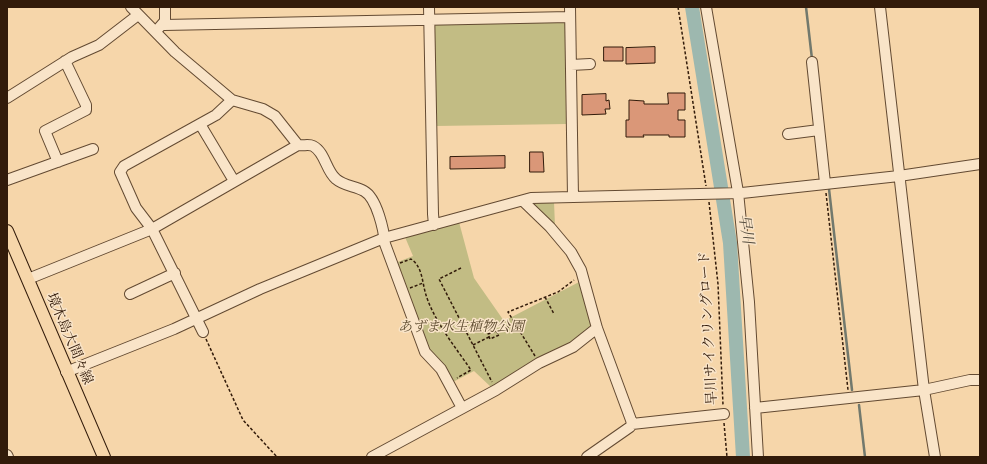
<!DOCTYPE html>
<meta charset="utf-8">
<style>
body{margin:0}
#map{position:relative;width:987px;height:464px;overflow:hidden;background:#f6d6aa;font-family:"Libre Bodoni",serif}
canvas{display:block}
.frame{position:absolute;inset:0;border:8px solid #321b0a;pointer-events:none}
</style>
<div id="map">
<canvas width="987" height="464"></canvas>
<div class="frame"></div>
</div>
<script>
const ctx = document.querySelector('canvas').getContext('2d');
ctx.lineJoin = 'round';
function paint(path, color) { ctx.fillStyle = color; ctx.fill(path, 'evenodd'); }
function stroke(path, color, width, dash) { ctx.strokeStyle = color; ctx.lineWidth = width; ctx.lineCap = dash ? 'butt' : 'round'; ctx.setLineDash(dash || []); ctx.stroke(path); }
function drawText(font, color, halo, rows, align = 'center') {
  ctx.font = font + ' "Libre Bodoni","Noto Serif JP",serif'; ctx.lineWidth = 3; ctx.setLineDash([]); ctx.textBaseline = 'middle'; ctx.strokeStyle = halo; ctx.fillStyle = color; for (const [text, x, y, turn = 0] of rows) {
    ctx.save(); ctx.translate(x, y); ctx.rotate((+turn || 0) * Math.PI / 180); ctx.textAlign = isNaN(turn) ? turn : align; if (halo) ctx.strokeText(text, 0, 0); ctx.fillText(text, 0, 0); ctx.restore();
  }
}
paint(new Path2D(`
 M563 22 565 24 566 124 436 126 434 24Z
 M554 202 555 226 531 205 532 203Z
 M459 222 474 278 504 321 581 281 593 326 570 345 492 388 474 371 453 382 428 350 395 263 413 256 405 237Z`), '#c2bc84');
stroke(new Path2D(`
 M806 7 812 59
 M829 189 852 390
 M859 405 865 457`), '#72796d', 2.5);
stroke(new Path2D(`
 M692 7 730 243 743 457`), '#9db8af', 14);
const building = new Path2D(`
 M604 47H623V61H604Z
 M655 47V63L626 64V48Z
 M668 93H685V110H678V120H685V137H669V135H643L644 137H626V120H629V100L644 101V104H668Z
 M606 94V101L609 100 610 109H605L606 114 582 115V95Z
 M530 152H543L544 172H530Z
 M505 156V168L450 169V157Z`);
paint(building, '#da9778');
stroke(building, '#321b0a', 1);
const minor = new Path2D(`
 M131 7 175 52 232 100 263 109 275 116 298 145C303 146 309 144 313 146 325 152 326 171 336 179 344 186 355 186 364 191 377 198 384 231 385 244L425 352 441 369 462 408
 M429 7 433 214 434 225
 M570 7 573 197
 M706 7 738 192 749 302 758 457
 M880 7 924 390 935 457
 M164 25 570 17
 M158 29 165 21V7
 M812 62 825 183
 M571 65 590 64
 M7 98 72 57 99 45 138 15
 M200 124 234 181
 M788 134 819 130
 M58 162 45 131 86 110V105L65 61
 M7 180 93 149
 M523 201 550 227 571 252 581 270 597 328 631 420 632 424 630 427 587 457
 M28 279 152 229 298 145
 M130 294 175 273
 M203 332 152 229 136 208 120 172 124 166 216 115 232 100
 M66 372 174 329 260 289 384 238 531 198 742 193 899 176 980 164
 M755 408 924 390 970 380H980
 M632 424 724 414
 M7 455 8 457
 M372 457 496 390 539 363 573 347 597 328`);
const major = new Path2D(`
 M7 231 104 457`);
stroke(minor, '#634a32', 12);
stroke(major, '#321b0a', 14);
stroke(new Path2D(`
 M678 7 706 186
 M826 193 848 390
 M709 202 718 284 723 405
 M400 263 411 259C423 267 422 283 426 295 434 321 456 348 471 370L457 378
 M461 268 439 279 492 382
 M410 288 423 283
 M545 297 554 314
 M496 331 499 335 490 339 488 334Z
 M497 332 515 324
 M206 339 243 420 277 457
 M473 345 489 337
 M535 356 508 312 558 292 574 280
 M724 423 727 457`), '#321b0a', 1.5, [3, 2]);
stroke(minor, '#f9e4c8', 10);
stroke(major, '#f6d6aa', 12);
drawText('italic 14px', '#5d4b2f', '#f9e4c8', [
 ["あずま水生植物公園",461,328]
]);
drawText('14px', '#321b0a', '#f9e4c8', [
 ["早川サイクリングロード",709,328,-93],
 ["境木島大間々線",69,339,67]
]);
drawText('italic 15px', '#524a3c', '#f9e4c8', [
 ["早川",745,229,82]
]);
</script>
